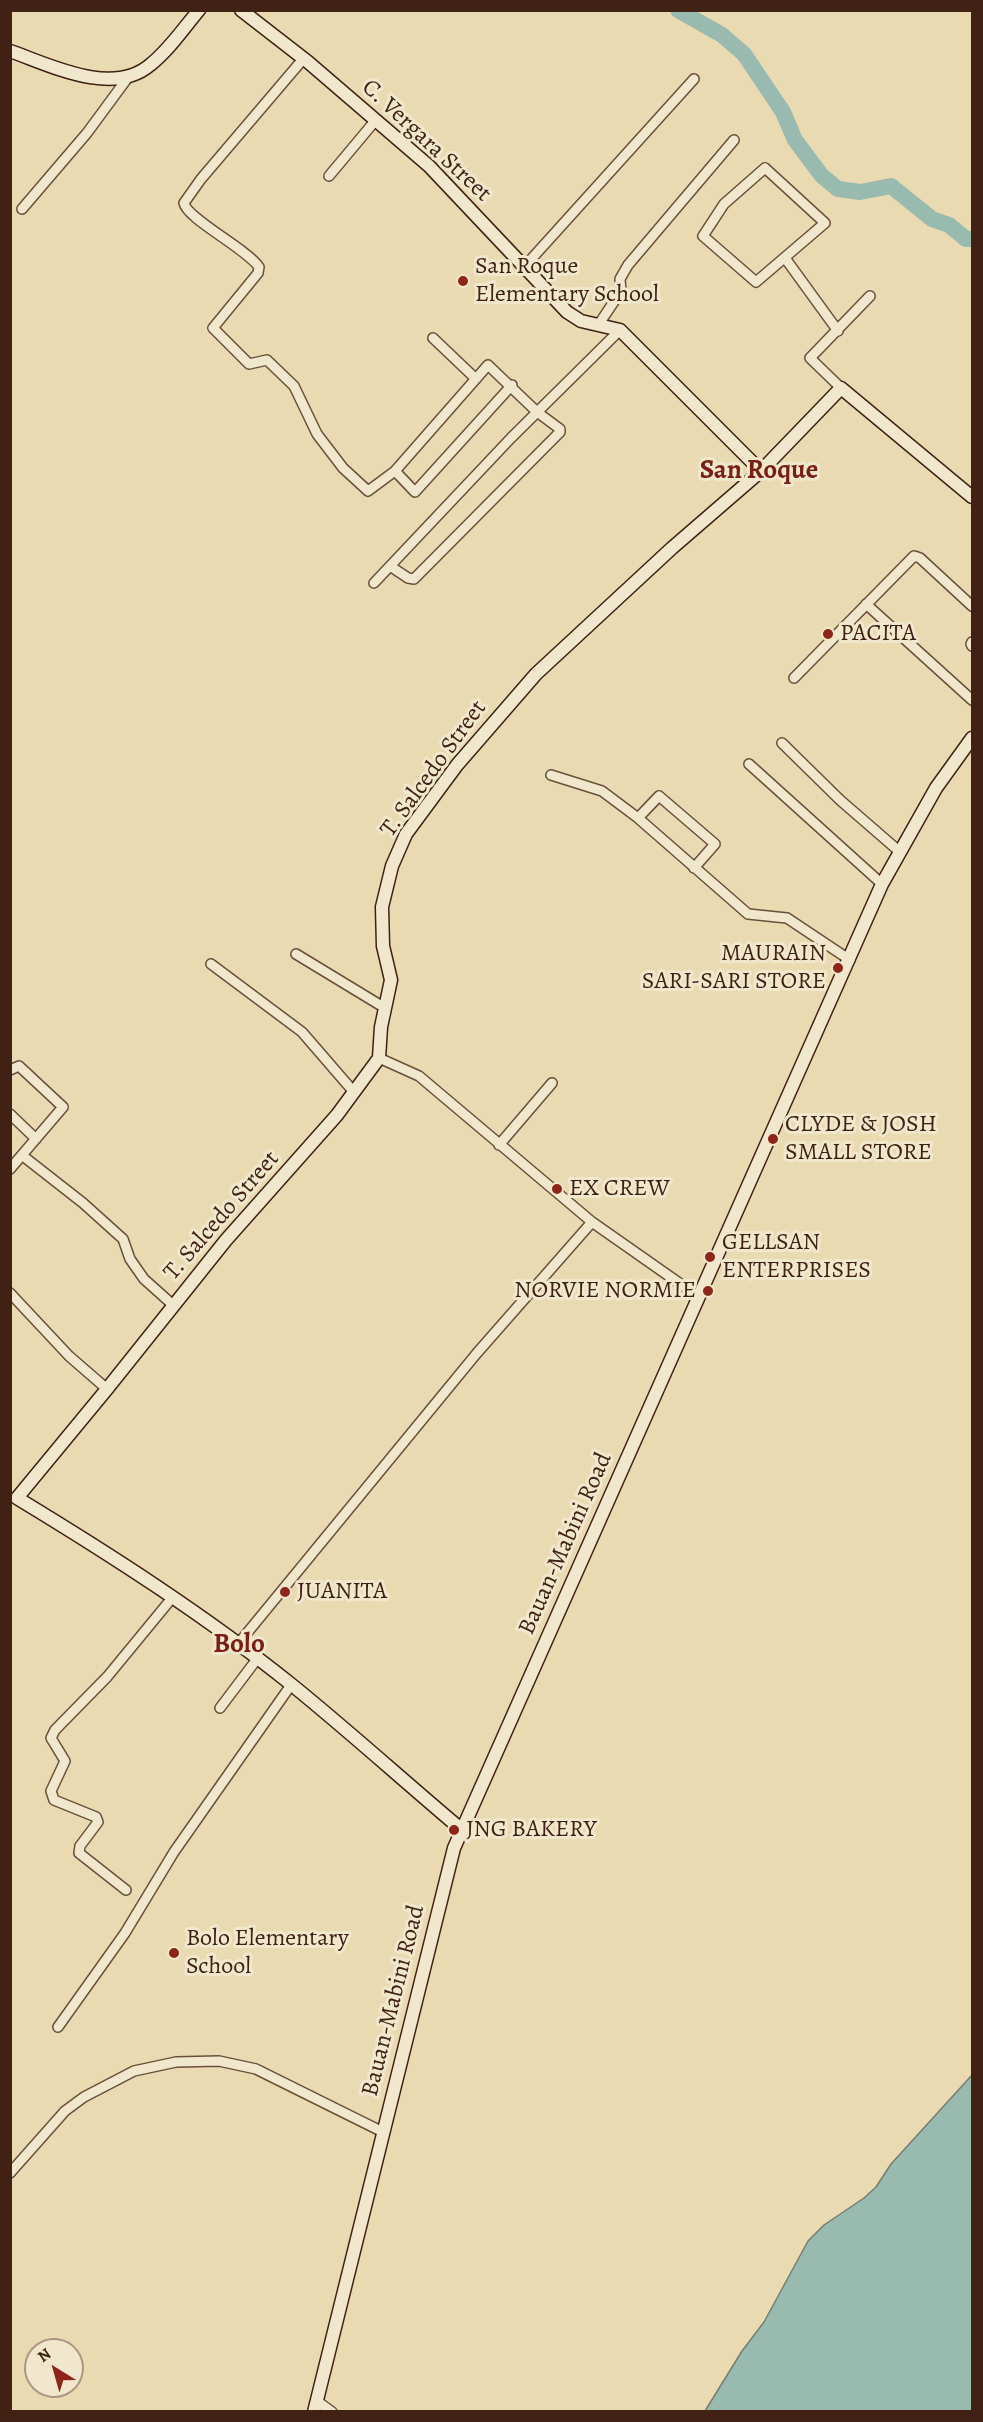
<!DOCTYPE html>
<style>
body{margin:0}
#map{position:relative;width:983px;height:2422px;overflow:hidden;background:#eadab2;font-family:Alegreya,serif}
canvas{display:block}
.frame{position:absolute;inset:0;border:12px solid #402113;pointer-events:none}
.north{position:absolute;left:24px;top:2338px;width:60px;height:60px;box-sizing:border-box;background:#f1e7cd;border:2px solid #aa9883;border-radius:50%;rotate:323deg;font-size:16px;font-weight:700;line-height:24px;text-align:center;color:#402113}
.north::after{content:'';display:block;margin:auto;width:21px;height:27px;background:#8f2418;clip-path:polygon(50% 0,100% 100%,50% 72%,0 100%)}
</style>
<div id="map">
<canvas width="983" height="2422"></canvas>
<div class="frame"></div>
<div class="north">N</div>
</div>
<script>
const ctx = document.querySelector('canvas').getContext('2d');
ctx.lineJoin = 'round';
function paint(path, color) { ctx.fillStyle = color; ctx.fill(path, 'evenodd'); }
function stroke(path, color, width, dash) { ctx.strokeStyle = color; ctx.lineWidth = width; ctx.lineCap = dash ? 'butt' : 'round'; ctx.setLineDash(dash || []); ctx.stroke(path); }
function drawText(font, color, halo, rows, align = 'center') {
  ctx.font = font + ' Alegreya,serif'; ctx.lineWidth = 6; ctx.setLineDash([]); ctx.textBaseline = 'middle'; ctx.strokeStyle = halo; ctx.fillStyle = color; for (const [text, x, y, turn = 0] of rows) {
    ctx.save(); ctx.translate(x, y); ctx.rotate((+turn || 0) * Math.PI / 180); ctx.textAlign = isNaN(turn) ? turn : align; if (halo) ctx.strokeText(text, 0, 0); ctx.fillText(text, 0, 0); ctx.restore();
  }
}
const water = new Path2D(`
 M972 2075V2411H705L742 2351 764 2322 808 2241 824 2225 864 2198 876 2187 891 2164Z`);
paint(water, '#98baaf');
stroke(water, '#757d71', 1.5);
stroke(new Path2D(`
 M678 10 722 35 744 54 783 112 795 140 822 176 838 189 860 192 891 186 932 219 949 225 966 239H972`), '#98baaf', 16);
const street = new Path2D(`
 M304 58 201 179 184 203C186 218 247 249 259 267L258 273 213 328 249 364 267 360 294 386 317 434 343 468 368 491 395 471 488 365 537 412 560 429V432L414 579 408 578 390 566
 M765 168 825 223 756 282 703 236 724 204Z
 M329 176 375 121
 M22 209 87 133 129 76
 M785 258 838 331
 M525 266 694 79
 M599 324 621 291 620 279 628 265 734 140
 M433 338 476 379
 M841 388 810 358 870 296
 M395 471 415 492 512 385
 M374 583 511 438 620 330
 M866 604 972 700
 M972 642 971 644 972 646
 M794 678 914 556 920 558 972 606
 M782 743 840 800 900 852
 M749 764 882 884
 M551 775 602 791 638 818 748 914 787 918 850 960
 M638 818 659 796 715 844 694 868
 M296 954 385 1008
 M211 964 302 1032 353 1091
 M379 1058 419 1076 592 1222 699 1297
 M10 1070 19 1066 63 1107 10 1169
 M10 1114 36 1139
 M499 1145 552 1083
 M23 1156 83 1203 123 1239 130 1259 144 1279 173 1305
 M10 1293 69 1356 107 1389
 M238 1644 477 1353 592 1222
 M220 1708 257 1659
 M126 1890 79 1853 80 1846 98 1822 96 1817 54 1800 51 1791 65 1761 51 1738 55 1730 107 1677 172 1598
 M58 2027 125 1933 174 1852 291 1685
 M10 2173 65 2111 84 2097 134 2071 176 2062 219 2061 256 2069 383 2132
 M317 2401 332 2412`);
const secondary = new Path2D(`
 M241 10 308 62 429 166 567 312 581 321 620 330 761 471
 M10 51C50 65 112 97 150 65 169 50 183 29 199 10
 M462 1830C405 1782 350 1732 292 1685 206 1616 111 1555 17 1498L107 1389 226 1240 337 1115 379 1058 381 1027 391 980 383 946 382 907 392 866 406 834 457 765 536 674 672 548 761 471 841 388 972 497
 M314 2412 454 1848 882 884 936 788 972 738`);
stroke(street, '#6a4f3b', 12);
stroke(secondary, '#402113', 15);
stroke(street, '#f1e7cd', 9);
stroke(secondary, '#f1e7cd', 12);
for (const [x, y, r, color] of [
 [463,281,6,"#8f2418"],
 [828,634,6,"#8f2418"],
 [838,968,6,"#8f2418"],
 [773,1139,6,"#8f2418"],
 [557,1189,6,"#8f2418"],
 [710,1257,6,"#8f2418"],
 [708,1291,6,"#8f2418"],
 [285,1592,6,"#8f2418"],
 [454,1830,6,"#8f2418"],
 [174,1953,6,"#8f2418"]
]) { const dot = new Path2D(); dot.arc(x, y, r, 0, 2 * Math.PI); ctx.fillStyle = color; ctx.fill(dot); stroke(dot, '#f1e7cd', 2); }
drawText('24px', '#402113', '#f1e7cd', [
 ["C. Vergara Street",426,141,43],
 ["T. Salcedo Street",434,769,-54],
 ["T. Salcedo Street",222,1216,-49],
 ["Bauan-Mabini Road",566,1544,-66],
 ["Bauan-Mabini Road",394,2001,-76]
]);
drawText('24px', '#402113', '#f1e7cd', [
 ["San Roque",475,267],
 ["Elementary School",475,295],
 ["PACITA",840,634],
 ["MAURAIN",826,954,"right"],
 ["SARI-SARI STORE",826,982,"right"],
 ["CLYDE & JOSH",785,1125],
 ["SMALL STORE",785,1153],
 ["EX CREW",569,1189],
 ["GELLSAN",722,1243],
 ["ENTERPRISES",722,1271],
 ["NORVIE NORMIE",696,1291,"right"],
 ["JUANITA",297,1592],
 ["JNG BAKERY",466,1830],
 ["Bolo Elementary",186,1939],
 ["School",186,1967]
], 'left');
drawText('bold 27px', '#7a1f14', '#f1e7cd', [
 ["San Roque",759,471],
 ["Bolo",239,1645]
]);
</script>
